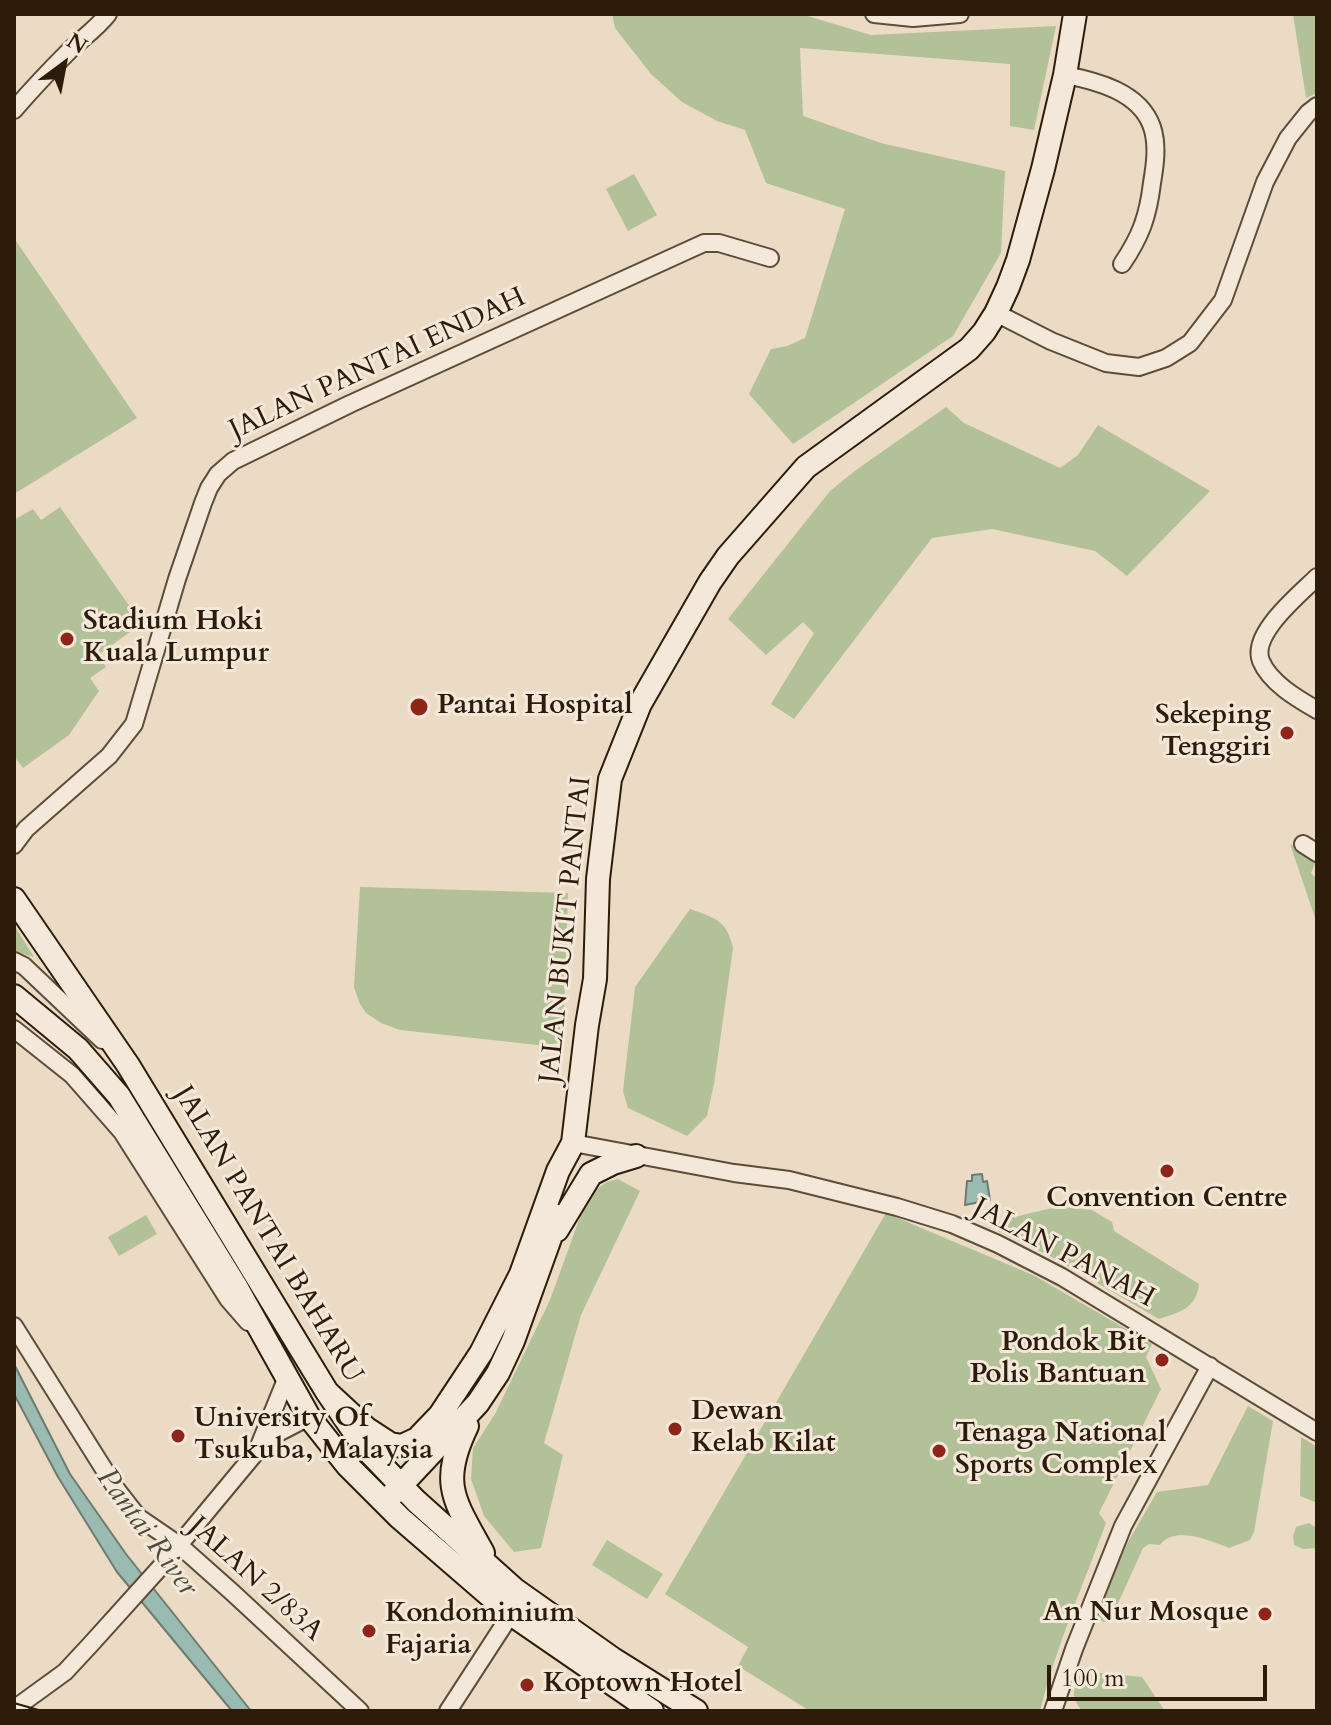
<!DOCTYPE html>
<style>
body{margin:0}
#map{position:relative;width:1331px;height:1725px;overflow:hidden;background:#ecdbc4;font-family:Cardo,serif}
canvas{display:block}
.frame{position:absolute;inset:0;border:16px solid #2d1c0a;pointer-events:none}
.north{position:absolute;left:24px;top:24px;width:80px;height:80px;-webkit-text-stroke:6px #f3e8d9;paint-order:stroke;rotate:32deg;font-size:22px;font-weight:700;line-height:32px;text-align:center;color:#2d1c0a}
.north::after{content:'';display:block;margin:auto;width:28px;height:36px;background:#2d1c0a;clip-path:polygon(50% 0,100% 100%,50% 72%,0 100%)}
.scale{position:absolute;left:1047px;top:1665px;width:220px;height:36px;box-sizing:border-box;border:4px solid #2d1c0a;border-top:0;padding-left:10px;font-size:24px;line-height:28px;white-space:nowrap;color:#2d1c0a;-webkit-text-stroke:6px #f3e8d9;paint-order:stroke}
</style>
<div id="map">
<canvas width="1331" height="1725"></canvas>
<div class="frame"></div>
<div class="north">N</div>
<div class="scale">100 m</div>
</div>
<script>
const ctx = document.querySelector('canvas').getContext('2d');
ctx.lineJoin = 'round';
function paint(path, color) { ctx.fillStyle = color; ctx.fill(path, 'evenodd'); }
function stroke(path, color, width, dash) { ctx.strokeStyle = color; ctx.lineWidth = width; ctx.lineCap = dash ? 'butt' : 'round'; ctx.setLineDash(dash || []); ctx.stroke(path); }
function drawText(font, color, halo, rows, align = 'center') {
  ctx.font = font + ' Cardo,serif'; ctx.lineWidth = 6; ctx.setLineDash([]); ctx.textBaseline = 'middle'; ctx.strokeStyle = halo; ctx.fillStyle = color; for (const [text, x, y, turn = 0] of rows) {
    ctx.save(); ctx.translate(x, y); ctx.rotate((+turn || 0) * Math.PI / 180); ctx.textAlign = isNaN(turn) ? turn : align; if (halo) ctx.strokeText(text, 0, 0); ctx.fillText(text, 0, 0); ctx.restore();
  }
}
paint(new Path2D(`
 M612 14H801L871 35 1056 26 1034 130 1010 126V64L800 48 803 116 881 143 1005 171 1001 253 953 336 793 444 749 394 771 349 787 346 805 338 845 209 766 183 745 130 717 121 682 102 651 74 615 28Z
 M1293 14H1317V93L1306 98Z
 M634 174 657 215 628 231 606 189Z
 M14 238 137 418 14 494Z
 M946 407 964 423 1060 468 1078 455 1098 425 1210 491 1127 576 1095 551 992 529 932 538 794 719 771 704 814 633 803 622 766 655 728 619 830 491 856 470Z
 M60 507 135 614 130 632 98 655 106 667 90 678 99 691 69 735 23 768 14 756V520L33 509 41 520Z
 M1290 844 1316 861 1311 873 1317 879V924Z
 M360 887 568 893 563 1038 559 1042 547 1046 400 1030 381 1023 366 1013 360 1004 354 987Z
 M690 909C715 918 727 920 733 948L714 1084 707 1116 687 1136 628 1108 623 1091 635 987Z
 M14 925 34 957 14 952Z
 M618 1179 640 1191 581 1315 544 1443 563 1455 541 1548 514 1552 484 1516 471 1479 473 1448 495 1414 550 1300 588 1195 607 1182Z
 M1062 1207 1092 1210 1112 1222 1114 1231 1199 1284C1196 1309 1180 1312 1159 1319L1056 1259 998 1231 997 1225 1002 1220 1048 1209Z
 M886 1213 1035 1276 1152 1344 1146 1357 1161 1389 1099 1513 1106 1523C1083 1585 1056 1647 1040 1711H810L738 1666 748 1647 665 1594Z
 M146 1215 157 1234 119 1256 108 1237Z
 M1248 1406 1273 1421 1254 1532 1250 1540 1229 1548C1211 1541 1174 1525 1160 1545L1149 1544 1143 1548 1110 1621 1103 1622 1099 1619 1097 1612 1128 1542 1157 1492 1208 1485Z
 M1301 1437 1317 1447V1503L1300 1496Z
 M1309 1523 1317 1528V1548L1303 1549 1294 1545 1293 1536 1296 1527Z
 M607 1540 663 1574 647 1599 592 1565Z
 M1081 1671 1142 1677 1165 1711H1082C1069 1694 1074 1690 1081 1671Z`), '#b2c198');
const water = new Path2D(`
 M982 1174 983 1182 987 1181 990 1200 965 1205 967 1181H972V1175Z
 M14 1364 70 1474 126 1554 251 1711H232L117 1572 58 1477 14 1394Z`);
paint(water, '#99bbb2');
stroke(water, '#6e7b6f', 2);
const street = new Path2D(`
 M874 14 913 18 960 14
 M1065 75C1097 81 1140 92 1152 127 1158 145 1155 165 1152 183 1148 216 1141 236 1122 264
 M14 110C32 89 51 69 71 49 84 37 97 28 108 14
 M996 313 1051 341 1106 363 1139 367 1166 358 1190 343 1223 300 1265 182 1288 138 1308 113 1317 106
 M1317 577C1300 594 1250 634 1261 661 1270 683 1298 699 1317 710
 M1303 844 1317 853
 M14 845 26 829 109 756 134 724 177 579 203 503 209 488 218 474 233 461 350 404 704 243H719L770 258
 M14 961 24 966 102 1040
 M14 1029 72 1075 122 1132 228 1299 248 1322
 M573 1143 734 1173 789 1180 897 1207 952 1224 998 1244 1062 1277 1317 1432
 M14 1326 117 1490 138 1517 179 1545 233 1593 360 1711
 M259 1446 287 1377
 M14 1709 65 1672 91 1644 165 1562 257 1451 276 1434 309 1417
 M448 1711 511 1614
 M1053 1711 1074 1649 1123 1526 1210 1366`);
const secondary = new Path2D(`
 M14 899 128 1065 327 1392 366 1449 416 1501 514 1589 613 1659 696 1711
 M14 996 78 1049 119 1096 237 1288 309 1417 347 1465 400 1518 511 1614 652 1711
 M557 1230 591 1174 613 1163 636 1156
 M327 1392 367 1429 390 1444 402 1446 417 1439 440 1415 481 1353 521 1274 558 1171 573 1143 587 1025 595 979 598 879 610 779 640 704 710 582 728 556 806 467 969 349 984 332 996 313 1008 287 1018 260 1043 169 1065 75 1075 14
 M467 1426C439 1484 454 1500 483 1553
 M390 1497 478 1403 498 1373 513 1341 558 1216`);
stroke(street, '#5d4c38', 20);
stroke(secondary, '#2d1c0a', 26);
stroke(street, '#f3e8d9', 16);
stroke(secondary, '#f3e8d9', 22);
stroke(new Path2D(`
 M14 1703 42 1711`), '#2d1c0a', 2);
for (const [x, y, r, color] of [
 [67,639,8,"#8f2418"],
 [419,707,10,"#8f2418"],
 [1287,733,8,"#8f2418"],
 [1167,1171,8,"#8f2418"],
 [1162,1360,8,"#8f2418"],
 [675,1429,8,"#8f2418"],
 [178,1436,8,"#8f2418"],
 [939,1451,8,"#8f2418"],
 [1265,1614,8,"#8f2418"],
 [369,1631,8,"#8f2418"],
 [527,1685,8,"#8f2418"]
]) { const dot = new Path2D(); dot.arc(x, y, r, 0, 2 * Math.PI); ctx.fillStyle = color; ctx.fill(dot); stroke(dot, '#f3e8d9', 3); }
drawText('28px', '#2d1c0a', '#f3e8d9', [
 ["JALAN PANTAI ENDAH",378,365,-25],
 ["JALAN BUKIT PANTAI",567,930,-84],
 ["JALAN PANTAI BAHARU",267,1235,59],
 ["JALAN PANAH",1063,1254,28],
 ["JALAN 2/83A",255,1580,42]
]);
drawText('bold 28px', '#2d1c0a', '#f3e8d9', [
 ["Stadium Hoki",83,623],
 ["Kuala Lumpur",83,655],
 ["Pantai Hospital",437,707],
 ["Sekeping",1271,717,"right"],
 ["Tenggiri",1271,749,"right"],
 ["Convention Centre",1167,1200,"center"],
 ["Pondok Bit",1146,1344,"right"],
 ["Polis Bantuan",1146,1376,"right"],
 ["Dewan",691,1413],
 ["Kelab Kilat",691,1445],
 ["University Of",194,1420],
 ["Tsukuba, Malaysia",194,1452],
 ["Tenaga National",955,1435],
 ["Sports Complex",955,1467],
 ["An Nur Mosque",1249,1614,"right"],
 ["Kondominium",385,1615],
 ["Fajaria",385,1647],
 ["Koptown Hotel",543,1685]
], 'left');
drawText('italic 30px', '#4d4c3c', '#f3e8d9', [
 ["Pantai River",146,1533,54]
]);
</script>
